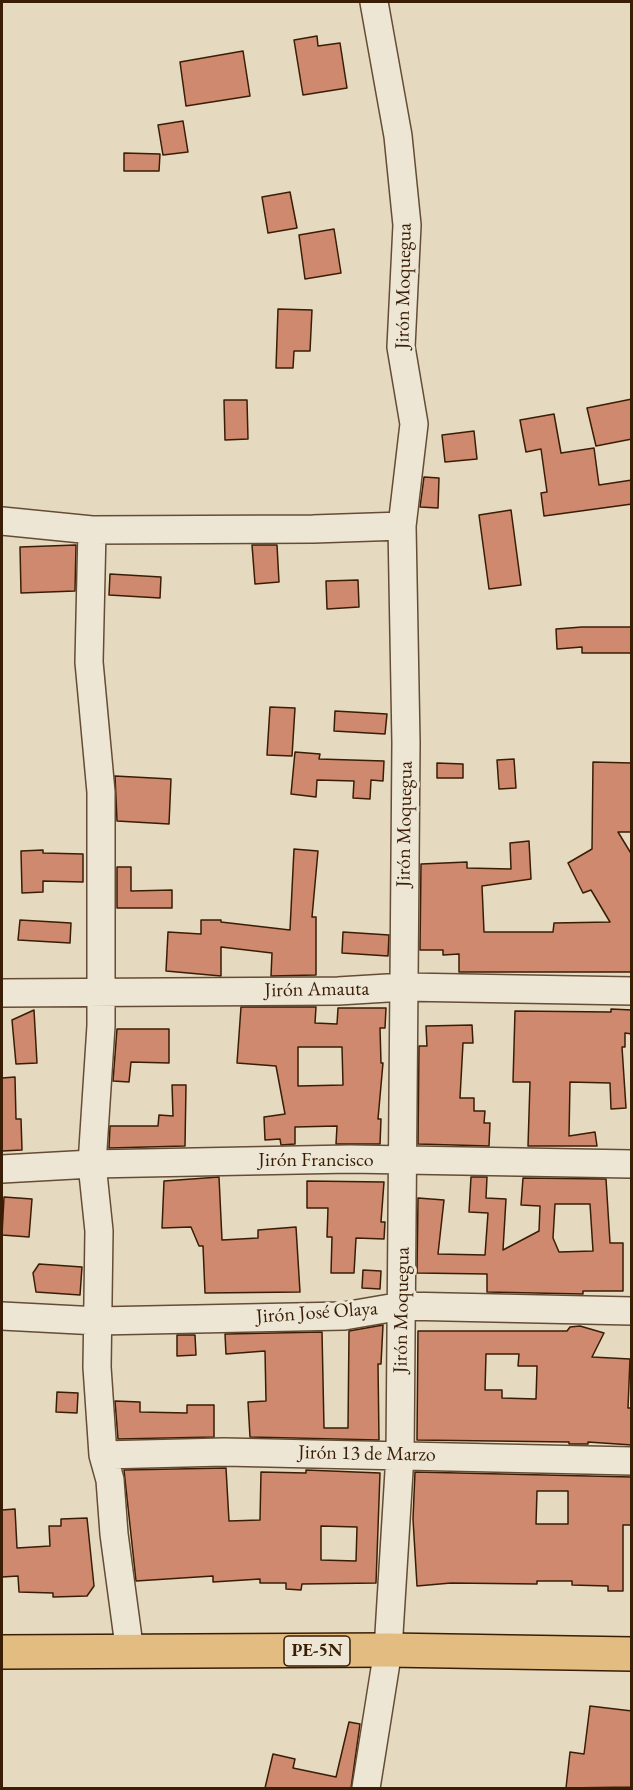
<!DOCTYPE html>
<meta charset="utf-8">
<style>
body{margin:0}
#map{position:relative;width:633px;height:1790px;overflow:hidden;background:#e5d9bf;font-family:"EB Garamond",serif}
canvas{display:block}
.frame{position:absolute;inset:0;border:3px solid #391e05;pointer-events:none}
</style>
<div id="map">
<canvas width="633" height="1790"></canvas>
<div class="frame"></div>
</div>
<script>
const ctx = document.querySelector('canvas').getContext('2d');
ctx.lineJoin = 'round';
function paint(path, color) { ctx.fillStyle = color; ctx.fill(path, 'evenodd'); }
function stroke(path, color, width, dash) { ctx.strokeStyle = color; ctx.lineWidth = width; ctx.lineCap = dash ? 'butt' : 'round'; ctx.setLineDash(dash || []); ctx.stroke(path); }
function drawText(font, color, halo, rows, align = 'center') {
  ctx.font = font + ' "EB Garamond",serif'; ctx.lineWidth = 6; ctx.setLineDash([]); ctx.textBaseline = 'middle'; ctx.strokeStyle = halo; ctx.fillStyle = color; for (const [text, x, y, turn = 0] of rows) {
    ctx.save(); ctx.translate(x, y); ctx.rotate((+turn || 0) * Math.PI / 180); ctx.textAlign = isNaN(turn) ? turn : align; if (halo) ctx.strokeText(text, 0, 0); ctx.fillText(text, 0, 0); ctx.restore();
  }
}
const building = new Path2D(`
 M317 36 318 46 340 43 347 88 303 95 294 40Z
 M243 51 250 96 186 106 180 62Z
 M183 121 188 152 163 155 158 125Z
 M124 153 160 154 159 171H124Z
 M290 192 297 228 268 233 262 197Z
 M334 229 341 273 305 279 299 235Z
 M278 309 312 310 310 351H294L293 368H276Z
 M632 399V439L596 446 587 408Z
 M224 400H247L248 439 225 440Z
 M554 414 561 453 594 448 599 485 632 480V504L544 516 541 493 547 492 541 449 526 452 520 420Z
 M474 431 477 459 445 462 442 435Z
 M424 477 439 478 438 508 420 507Z
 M511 510 521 585 489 589 479 515Z
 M76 545 75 591 21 593 20 547Z
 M252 545H277L279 582 255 584Z
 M110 574 161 577 160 598 109 595Z
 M358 580 359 607 327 609 326 581Z
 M582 627H632V653H582V647L557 649 556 629Z
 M270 707 295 708 292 756 267 755Z
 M335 711 387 714 385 734 334 731Z
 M295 752 320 754 319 759 384 761 383 781 371 780 370 799 353 798 354 781 317 780 316 797 291 794Z
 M514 759 516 788 499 789 497 760Z
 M593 762 632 763V832H618L632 855V972H459V954L443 955V950H420L421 864 467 862V868L511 869 510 843 529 841 531 879 482 886 484 932H553L554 923 610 922 591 890 583 893 568 863 592 849Z
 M437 763 463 764V778H437Z
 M115 776 171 779 169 824 117 821Z
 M294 849 318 851 312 917H316V975L271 976 272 953 221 947V976L166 971 168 932 201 934V920H221V922L290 930Z
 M43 850V853L83 854V882L43 881V892L22 893 21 851Z
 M117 867H131V891L172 890V908H117Z
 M20 920 71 923 70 943 18 940Z
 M343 932 389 935 388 956 342 953Z
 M241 1007H316L315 1023 337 1024 338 1008H386L385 1028H380L381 1063H383L378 1119H381L380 1144H336L337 1126 295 1127V1144L281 1145 280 1139 265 1140 264 1117 285 1114 276 1066 237 1063ZM298 1047H342L343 1085 298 1086Z
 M611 1009 632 1010V1034L625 1033V1047H622L626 1108 611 1109 610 1083 570 1082 569 1136 595 1132 597 1146H528L530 1082H513L515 1011 611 1012Z
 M34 1010 37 1063 16 1064 12 1020Z
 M472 1025 473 1043H463L460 1098H474V1111H485L484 1123H490L489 1146 418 1144 419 1046H427L426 1026Z
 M117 1029H169V1063L131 1062 129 1082 113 1081Z
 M15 1077 16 1119H21L22 1150 2 1151V1078Z
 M172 1085H186L185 1146 109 1148 110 1126H158L159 1115 173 1116Z
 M219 1177 222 1240 258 1238V1230L296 1227 300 1292 205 1293 203 1246H199L191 1227 162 1228 164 1181Z
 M471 1177H487L486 1198 506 1199 503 1250 539 1231 540 1206 521 1205 523 1178 606 1179 610 1243H623V1291H583V1294L487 1292V1274L417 1273 418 1198 444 1200 438 1254 485 1255 488 1213 469 1212ZM555 1204H590L593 1251 559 1252 553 1238Z
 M307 1181 384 1182 381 1222H385L384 1239 356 1238 354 1273H331L332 1237H327L328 1208H307Z
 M4 1197 32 1199 29 1237 2 1235Z
 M39 1264 82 1267 80 1295 36 1292 33 1273Z
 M363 1270 381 1271 380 1289 362 1288Z
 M383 1325 381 1364H378L379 1440 250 1437 248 1402 266 1401 265 1351 226 1354 225 1334 322 1332 324 1428H348L349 1331Z
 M580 1326 604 1333 592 1357 630 1359 628 1408H632V1445L588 1442V1444H569V1442L417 1440 418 1331H567L570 1327ZM486 1354H519L518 1366H537L536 1399 502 1398V1390H485Z
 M177 1335H195L196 1355 177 1356Z
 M57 1392 78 1393 77 1413 56 1412Z
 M115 1401 140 1402V1412L187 1413V1405H214V1437L118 1439Z
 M226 1468 229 1521 260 1520 261 1472 306 1473V1470L380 1473 376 1583 302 1584 301 1590 286 1589V1583H260V1579L213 1582V1576L136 1581 124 1470ZM321 1526 357 1527 356 1561 321 1560Z
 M415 1472 632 1477V1525H623V1591H608V1586L572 1585V1581H537V1584L451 1583 417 1586 413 1519ZM537 1491H568V1524H536Z
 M15 1509 17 1548 50 1546 49 1526H61V1519L87 1518 94 1586 87 1596 53 1597V1593L19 1592 18 1576 2 1577V1510Z
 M590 1706 632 1711V1787L566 1788 570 1752 584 1754Z
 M349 1722 360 1724 351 1788H265L273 1754 295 1759 293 1768 336 1777Z`);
paint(building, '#ce896e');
stroke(building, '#391e05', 1.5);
const minor = new Path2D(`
 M2 521 92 530
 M2 993 338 991 404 987 632 991
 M2 1169 92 1164 350 1159 632 1164
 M2 1316 98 1321 344 1316 402 1306 632 1311
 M103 1455 224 1452 632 1461
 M130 1653 114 1534 110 1480 103 1455 97 1367 99 1231 92 1164 101 1026V792L89 662 92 530 313 529 402 526
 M366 1788 388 1650 400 1455 406 743 402 526 414 424 401 347 407 225 398 136 374 2`);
const highway = new Path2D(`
 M2 1652 388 1650 632 1654`);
stroke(minor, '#644d34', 30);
stroke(highway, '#391e05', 36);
stroke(minor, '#eee6d5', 27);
stroke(highway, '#e2bc80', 33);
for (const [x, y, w] of [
 [317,1651,66]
]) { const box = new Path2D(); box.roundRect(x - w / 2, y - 15, w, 30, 4.5); ctx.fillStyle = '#eee6d5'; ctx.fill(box); stroke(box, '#391e05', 1.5); }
drawText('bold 18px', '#391e05', null, [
 ["PE-5N",317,1651]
]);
drawText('20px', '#391e05', '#eee6d5', [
 ["Jirón Moquegua",404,286,-89],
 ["Jirón Moquegua",405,824,-89],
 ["Jirón Amauta",317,990,-1],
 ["Jirón Francisco",316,1161],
 ["Jirón Moquegua",402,1310,-89],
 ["Jirón José Olaya",317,1313,-4],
 ["Jirón 13 de Marzo",367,1454,1]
]);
</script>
